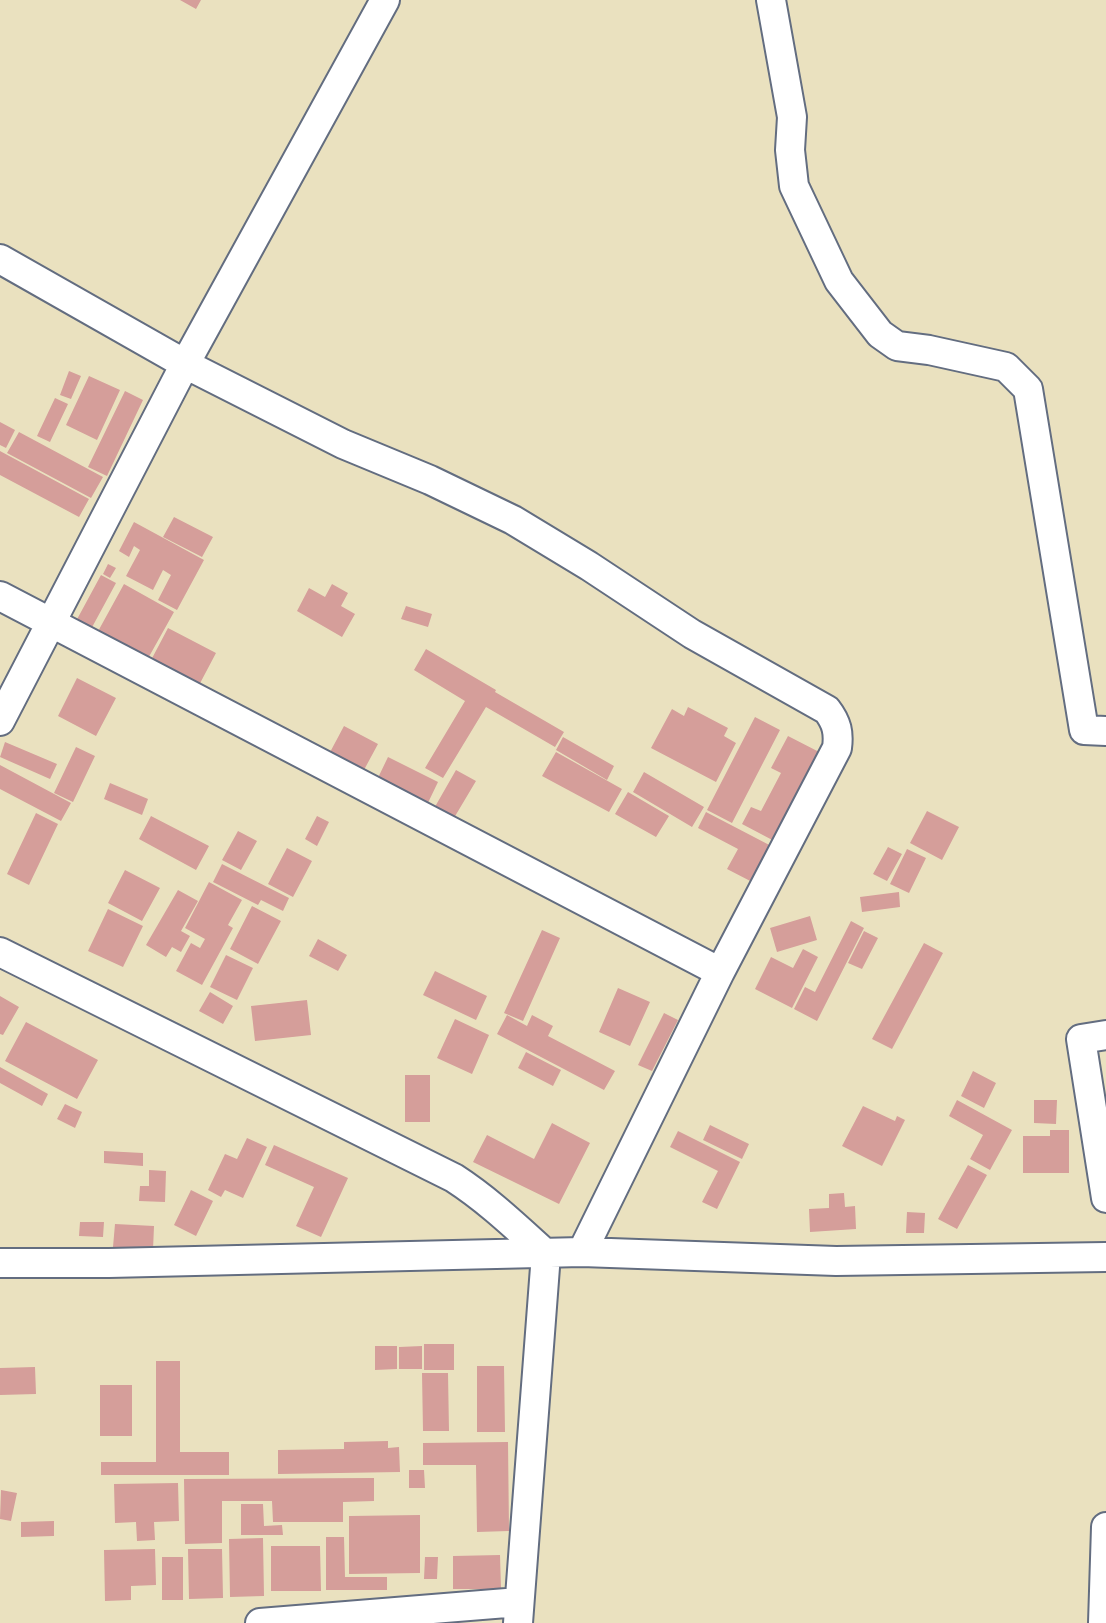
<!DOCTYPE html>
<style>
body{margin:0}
canvas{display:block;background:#eae1bf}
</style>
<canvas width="1106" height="1623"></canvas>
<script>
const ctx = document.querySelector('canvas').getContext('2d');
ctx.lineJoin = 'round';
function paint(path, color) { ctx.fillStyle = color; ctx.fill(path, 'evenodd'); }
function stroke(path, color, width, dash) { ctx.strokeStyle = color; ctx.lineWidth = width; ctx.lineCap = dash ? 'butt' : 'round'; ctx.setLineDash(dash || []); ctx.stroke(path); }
paint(new Path2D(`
 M180 0H201L196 9Z
 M69 371 81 376 71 399 60 395Z
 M89 376 120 390 97 440 66 425Z
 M125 391 143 400 107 476 88 467Z
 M55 398 68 404 50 442 37 436Z
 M0 422 15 430 6 448 0 445Z
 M19 432 103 477 91 498 7 453Z
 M0 451 89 499 79 517 0 475Z
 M174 517 213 537 202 557 163 537Z
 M134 522 204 560 177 610 158 600 171 575 163 570 153 590 126 576 140 550 134 546 129 557 119 551Z
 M108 564 116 568 110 578 103 574Z
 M101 575 116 583 90 631 75 623Z
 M124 584 174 612 146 662 96 635Z
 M332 584 348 593 341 606 355 614 342 637 297 611 309 588 325 597Z
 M406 606 432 614 428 627 401 619Z
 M168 628 216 653 197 689 149 664Z
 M426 649 496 690 495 692 564 732 555 747 486 707 443 778 425 768 465 701 414 670Z
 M77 678 116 698 96 736 58 716Z
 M688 707 728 728 724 736 736 743 716 782 651 748 672 709 684 716Z
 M755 717 780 730 732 823 707 810Z
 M344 726 378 744 358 781 328 756Z
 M788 736 825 755 778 843 742 824 751 807 761 811 781 773 771 768Z
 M563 737 614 766 607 780 556 750Z
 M5 742 57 764 50 779 0 757Z
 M76 747 95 756 73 802 54 793Z
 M556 752 622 789 609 812 542 776Z
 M388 757 438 782 425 809 375 784Z
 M0 765 71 803 61 821 0 789Z
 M456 770 476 781 451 823 432 812Z
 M644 772 704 807 692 827 633 792Z
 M110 783 148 799 142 815 104 799Z
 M628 792 669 816 656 837 615 814Z
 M927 811 959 827 942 860 910 843Z
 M706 812 777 849 758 885 727 869 738 849 698 828Z
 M36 813 58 824 29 885 7 874Z
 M151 816 209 846 196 870 139 839Z
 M317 816 329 822 317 846 305 839Z
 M238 831 257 841 241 870 222 860Z
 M888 847 902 854 887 881 873 874Z
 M287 848 312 861 293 897 268 884Z
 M907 849 926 858 909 893 890 884Z
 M222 864 289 898 283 911 261 900 258 905 213 882Z
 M125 870 160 888 142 921 108 903Z
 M209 882 242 900 228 925 233 928 202 985 176 971 191 943 200 948 205 939 185 928Z
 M178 890 198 901 181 931 190 936 181 952 172 947 166 957 146 945Z
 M899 892 900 907 862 912 860 897Z
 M252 906 281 921 258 964 230 949Z
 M108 909 143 926 123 967 88 951Z
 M810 916 817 940 777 952 770 928Z
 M851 921 864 928 817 1021 794 1009 805 987 815 992Z
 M542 930 560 938 523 1021 504 1013Z
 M864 931 878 938 862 969 848 963Z
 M318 939 347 955 338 971 309 956Z
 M924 943 943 953 892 1049 872 1039Z
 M803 949 818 957 792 1008 755 989 771 957 793 968Z
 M226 955 253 968 237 1000 210 987Z
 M435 971 487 996 476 1020 423 995Z
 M618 988 650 1002 630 1046 599 1032Z
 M210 992 233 1006 223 1024 199 1011Z
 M0 996 19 1007 3 1035 0 1034Z
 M307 1000 311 1035 255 1041 251 1006Z
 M664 1013 678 1020 652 1071 638 1065Z
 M507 1015 527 1026 532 1015 553 1026 548 1036 615 1071 604 1090 497 1034Z
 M455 1019 489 1035 472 1074 437 1058Z
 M26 1022 98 1060 77 1099 5 1061Z
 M526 1052 561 1070 553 1086 518 1068Z
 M0 1067 48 1094 42 1106 0 1083Z
 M973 1071 996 1083 984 1108 961 1096Z
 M405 1075H430V1122H405Z
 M957 1100 1012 1130 990 1170 970 1159 983 1135 949 1116Z
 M1034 1100H1057L1056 1124 1034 1123Z
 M65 1104 82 1112 75 1128 57 1119Z
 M863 1106 895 1121 897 1116 905 1120 882 1166 842 1146Z
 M552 1123 590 1143 559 1204 473 1162 487 1135 534 1159Z
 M710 1125 749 1144 742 1159 703 1140Z
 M1050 1130H1069V1173H1023V1136H1050Z
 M678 1131 740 1162 717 1209 702 1202 718 1171 670 1147Z
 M247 1138 267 1147 243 1198 225 1190 221 1197 208 1190 225 1154 237 1159Z
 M274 1145 348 1178 321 1237 296 1226 314 1187 265 1165Z
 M104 1151 143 1153V1166L104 1163Z
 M968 1165 987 1175 957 1229 938 1219Z
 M149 1170 166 1171 165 1202 139 1201 140 1186H149Z
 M191 1190 213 1201 196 1236 174 1225Z
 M844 1193 845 1207 855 1206 856 1229 810 1232 809 1209 829 1208V1194Z
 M907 1212 925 1213 924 1233H906Z
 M80 1222H104L103 1237 79 1236Z
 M115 1224 154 1226 153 1250 113 1247Z
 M424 1344H454V1370H424Z
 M375 1346H397V1369L375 1370Z
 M422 1346V1369H399V1347Z
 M156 1361H180V1452H229V1475H101V1462H156Z
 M477 1366H504L505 1432H477Z
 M35 1367 36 1394 0 1395V1368Z
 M422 1373H448L449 1431H423Z
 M100 1385H132V1436H100Z
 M388 1441V1448L399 1447 400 1472 278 1474V1450L344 1449V1442Z
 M508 1442 509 1531 477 1532 476 1465H423V1443Z
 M409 1470H424L425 1488H409Z
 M374 1478V1501L343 1502V1522H273L272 1501H222V1543L185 1544 184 1479Z
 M178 1483 179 1521 154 1522 155 1540 137 1541 136 1522 115 1523 114 1484Z
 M1 1490 17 1493 11 1521 0 1519Z
 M241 1504H263L264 1526 282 1525 283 1535H241Z
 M420 1515V1573L349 1574V1516Z
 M54 1521V1536L21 1537V1522Z
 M326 1537H344L345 1577H387V1590H326Z
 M263 1538 264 1596 230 1597 229 1539Z
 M271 1546H320L321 1591H271Z
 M155 1549 156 1585 131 1586V1600L105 1601 104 1550Z
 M188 1549H222L223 1598 189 1599Z
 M500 1555 501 1589H453V1556Z
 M162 1557H183V1600H162Z
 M425 1557H438L437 1579H424Z`), '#d59e9a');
const minor = new Path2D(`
 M771 0 792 117 790 150 794 186 839 281 880 334 897 346 929 350 1006 367 1028 389 1084 730 1106 731
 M0 259 185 364 343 444 430 480 513 520 589 566 692 634 827 710C837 723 839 733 837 748L720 972 582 1252
 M0 596 720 972
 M0 721 185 364 385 0
 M0 952 454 1178C488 1200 516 1227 546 1254L518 1623
 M1106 1035 1081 1039 1106 1198
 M0 1263H109L582 1252 836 1261 1106 1257
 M260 1623 519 1602
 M1103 1623 1106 1527`);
stroke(minor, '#636d80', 32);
stroke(minor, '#fff', 28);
</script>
